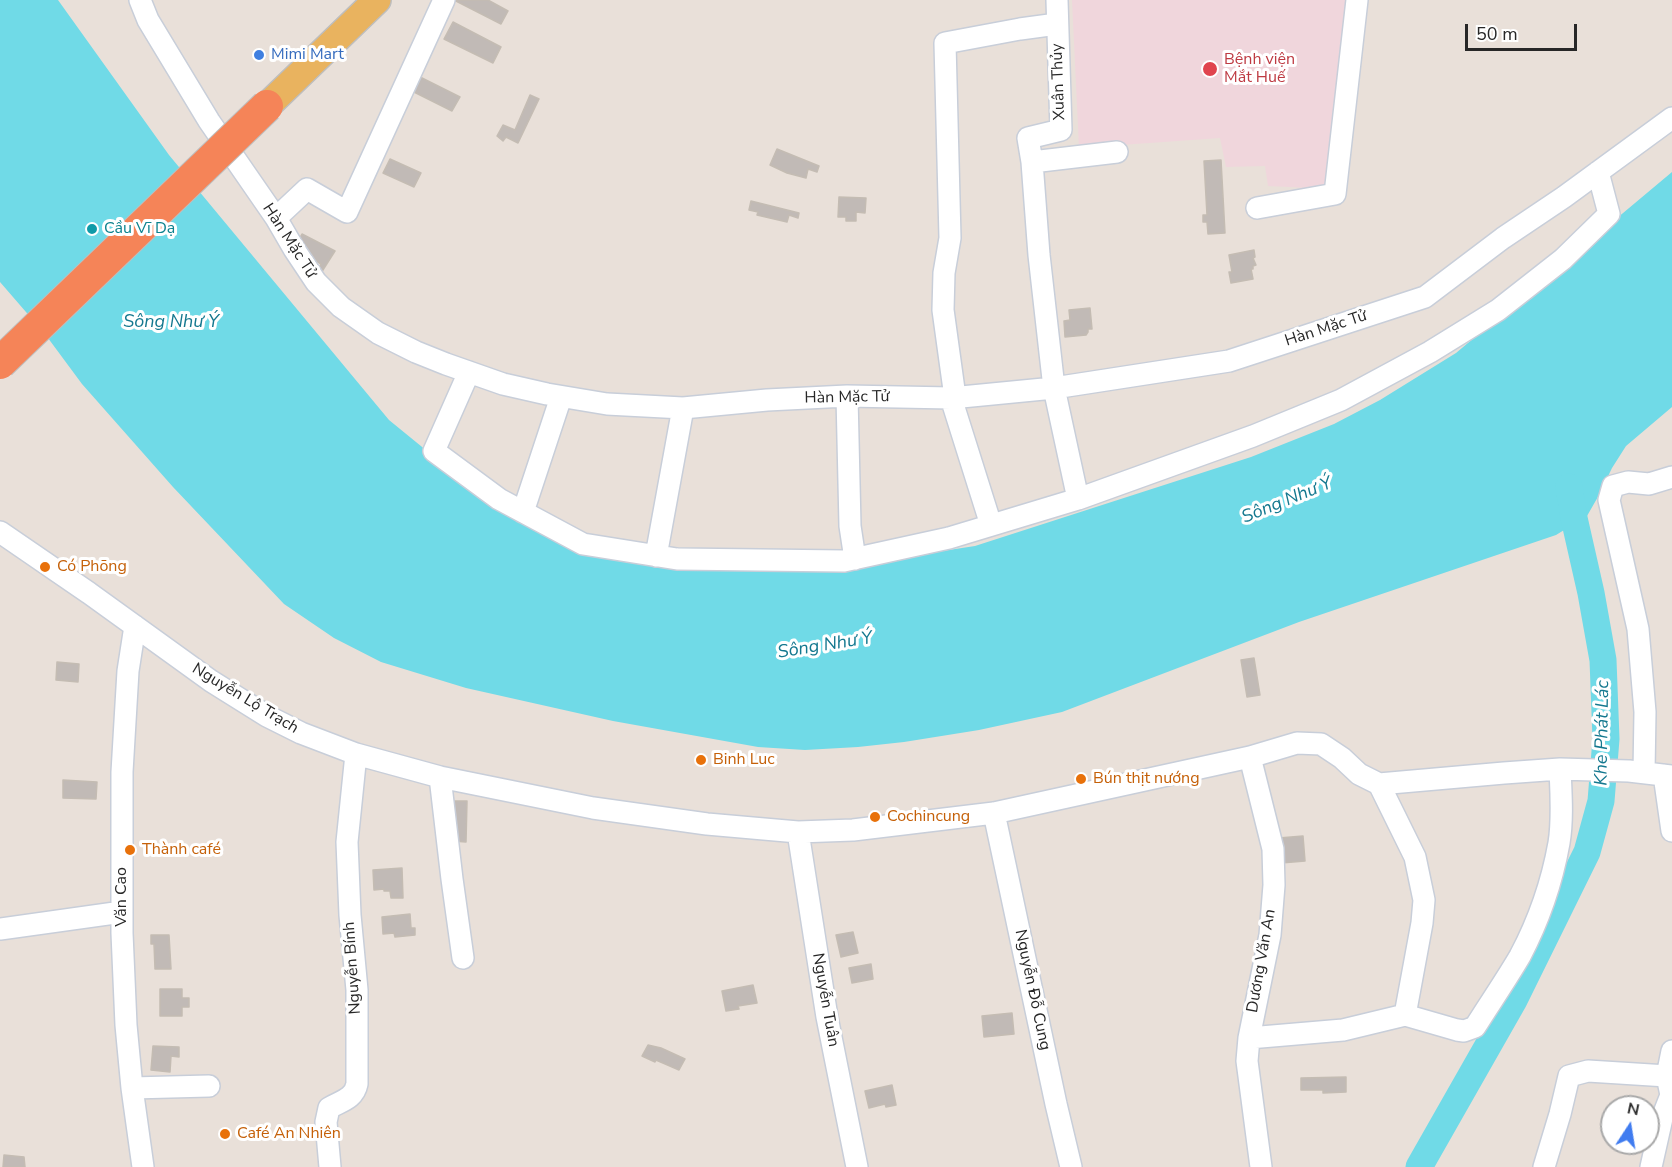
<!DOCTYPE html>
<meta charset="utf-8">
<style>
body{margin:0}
#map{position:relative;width:1672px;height:1167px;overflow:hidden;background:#e9e0d9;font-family:"Nunito Sans",sans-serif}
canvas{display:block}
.north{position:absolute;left:1600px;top:1095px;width:60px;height:60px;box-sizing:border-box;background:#fff;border:2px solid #a9a9a9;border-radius:50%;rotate:12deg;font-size:16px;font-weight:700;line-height:24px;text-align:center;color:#272727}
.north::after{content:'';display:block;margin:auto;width:21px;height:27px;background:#407cf0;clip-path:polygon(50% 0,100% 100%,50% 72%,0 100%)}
.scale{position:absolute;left:1465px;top:24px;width:112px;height:27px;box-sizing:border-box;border:3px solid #272727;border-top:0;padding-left:8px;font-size:18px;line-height:21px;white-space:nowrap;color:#272727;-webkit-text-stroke:4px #fff;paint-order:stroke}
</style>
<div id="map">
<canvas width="1672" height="1167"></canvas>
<div class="north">N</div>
<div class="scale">50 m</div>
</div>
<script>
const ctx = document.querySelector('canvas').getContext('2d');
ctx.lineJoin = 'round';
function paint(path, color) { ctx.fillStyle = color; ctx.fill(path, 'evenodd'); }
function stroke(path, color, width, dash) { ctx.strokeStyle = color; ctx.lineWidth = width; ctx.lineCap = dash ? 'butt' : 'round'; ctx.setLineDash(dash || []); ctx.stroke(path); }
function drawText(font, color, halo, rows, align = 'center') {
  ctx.font = font + ' "Nunito Sans",sans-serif'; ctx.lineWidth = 6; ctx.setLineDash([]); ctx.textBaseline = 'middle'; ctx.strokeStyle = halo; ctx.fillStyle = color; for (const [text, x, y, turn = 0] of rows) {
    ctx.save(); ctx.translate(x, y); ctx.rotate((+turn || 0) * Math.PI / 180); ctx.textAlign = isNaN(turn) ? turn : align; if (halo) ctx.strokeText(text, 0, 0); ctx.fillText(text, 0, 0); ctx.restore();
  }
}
paint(new Path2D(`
 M1072 0H1352L1330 189 1268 186 1265 166 1226 167 1220 138 1079 148Z`), '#f0d6dc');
paint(new Path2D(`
 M0 0H58L169 155 389 420 454 473 603 548 916 555 975 546 1251 457 1334 424 1380 400 1456 353 1672 172V407L1626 446 1612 468 1599 495 1587 516 1556 535 1299 622 1062 712 979 730 904 742 858 747 805 750 758 747 613 721 466 688 381 662 334 638 284 604 173 487 82 384 45 334 0 282Z`), '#70dae7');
stroke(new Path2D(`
 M1419 1167 1514 1000 1587 852 1601 801 1606 739 1603 660 1591 593 1574 518 1569 487`), '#70dae7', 27);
const building = new Path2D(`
 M454 0H488L508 11 501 24Z
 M453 22 501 47 493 63 444 39Z
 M420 77 460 97 452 111 412 91Z
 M530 95 539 99 518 143 506 137 503 141 497 136 503 125 515 130Z
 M777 149 819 166 817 172 808 169 806 178 787 173 770 165Z
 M390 159 421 173 414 187 383 173Z
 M1221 160 1225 233 1208 234 1207 222H1203V215H1207L1204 161Z
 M839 197 866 198 865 213 856 212V221H846V217H838Z
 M751 201 799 213 798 218 789 215 787 222 757 215 758 212 749 210Z
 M302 234 335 251 321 273 317 271 321 264 307 255 309 251 301 247 303 243 298 241Z
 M1254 250 1255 257 1253 258 1256 265 1253 266V269H1251L1253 279 1231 283 1229 272H1232L1229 255Z
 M1090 308 1092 329H1088V332L1086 335 1065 337 1064 321 1070 320 1069 310Z
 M1254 658 1260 695 1247 697 1241 660Z
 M57 662 79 664 78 682 56 680Z
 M63 780 97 782 96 799 63 798Z
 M454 801H467L466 842 453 841Z
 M1303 836 1305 861 1281 863 1279 838Z
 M402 868 403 898H391L390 891H384V889L374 890 373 870Z
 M410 914 411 928H415V935L395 937 394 933 383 934 382 917Z
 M853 932 858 953 841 957 836 935Z
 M151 935H169L171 969H155L154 944H151Z
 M871 964 873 979 852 983 849 968Z
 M753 985 757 1003 738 1006 739 1009 726 1011 722 991Z
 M160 989H182V998H189V1007H182V1016H160Z
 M1012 1013 1014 1034 984 1037 982 1016Z
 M648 1045 661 1048 685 1059 679 1070 656 1060 655 1062 642 1056Z
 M153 1046 179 1047V1057L171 1056 170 1072 151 1070Z
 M1346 1077V1092L1323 1093V1090H1301V1078Z
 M892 1085 896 1105 886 1107 885 1104 869 1108 865 1091Z
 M4 1155 24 1157 25 1167H3Z`);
paint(building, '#c1bab6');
stroke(building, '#c4bcb3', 1.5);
const minor = new Path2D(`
 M140 0 148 20 209 121 276 218 294 249 316 282 341 307 378 333 416 352 446 364 503 384 547 394 607 404 683 408 767 400 847 396 951 398 1054 388 1229 361 1425 297 1503 238 1564 197 1672 118
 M1057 0 1061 130 1028 138 1032 162 1039 255 1054 388 1078 499
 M1032 162 1117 152
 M1257 208 1335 194 1357 0
 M276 218 307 189 347 212 444 0
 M469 372 434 451 499 499 583 544 677 559 844 561 949 538 1078 499 1253 436 1341 400 1430 352 1498 310 1563 259 1609 214 1598 172
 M847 396 850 526 855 559
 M955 397 943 310 944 273 950 238 945 43 1020 29 1057 24
 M951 398 991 525
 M523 512 561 397
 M0 532 89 593 211 681 267 716 301 733 356 754 440 777 593 808 707 824 798 832 853 830 994 813 1250 757 1297 743 1321 744 1342 758 1359 774 1379 784 1504 773 1560 769 1629 771 1672 776
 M656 556 683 408
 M135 626 128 671 122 772V933L126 1025 132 1088 143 1167
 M1250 757 1273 849 1274 885 1270 935 1249 1038 1247 1061 1261 1167
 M1644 772 1645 712 1638 629 1609 500 1613 486 1628 482 1649 484 1672 477
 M1664 775 1672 831
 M440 777 452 879 463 958
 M1379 784 1415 857 1424 900 1422 923 1405 1015
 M994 813 1056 1104 1071 1167
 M798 832 827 1017 857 1167
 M0 929 122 912
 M1249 1038 1343 1030 1405 1015 1457 1030 1464 1031 1475 1027C1490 1003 1506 980 1520 956 1538 922 1552 882 1559 843 1563 819 1561 793 1560 769
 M132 1088 209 1086
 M330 1167 326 1122 329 1108C341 1101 354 1099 357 1084V990L350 915 347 842 356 754
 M1544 1167 1560 1114 1569 1076 1588 1071 1667 1076
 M1651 1167 1662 1118 1671 1095 1667 1076 1672 1051`);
const major = new Path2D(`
 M267 106 377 0`);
stroke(minor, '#c8ced9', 24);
stroke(major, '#bebebe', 30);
stroke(minor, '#fff', 21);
stroke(major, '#e9b35f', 27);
const highwayBridge = new Path2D(`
 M0 363 267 106`);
stroke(highwayBridge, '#bebebe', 34, []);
stroke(highwayBridge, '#f58458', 32);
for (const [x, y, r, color] of [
 [259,55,6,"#3f7fe0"],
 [1210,69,8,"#e0444e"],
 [92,229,6,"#0f9aa8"],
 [45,567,6,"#e8710a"],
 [701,760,6,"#e8710a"],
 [1081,779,6,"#e8710a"],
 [875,817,6,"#e8710a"],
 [130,850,6,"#e8710a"],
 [225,1134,6,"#e8710a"]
]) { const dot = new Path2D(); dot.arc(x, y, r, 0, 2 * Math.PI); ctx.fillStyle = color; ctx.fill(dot); stroke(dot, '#fff', 2); }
drawText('16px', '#366cbe', '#fff', [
 ["Mimi Mart",271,55]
], 'left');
drawText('16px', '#be3a42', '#fff', [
 ["Bệnh viện",1224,60],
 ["Mắt Huế",1224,78]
], 'left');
drawText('16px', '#272727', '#fff', [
 ["Xuân Thủy",1059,82,-92],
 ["Hàn Mặc Tử",289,241,57],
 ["Hàn Mặc Tử",1326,329,-18],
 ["Hàn Mặc Tử",847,398,-1],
 ["Nguyễn Lộ Trạch",245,699,31],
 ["Văn Cao",122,897,-90],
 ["Dương Văn An",1262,961,-80],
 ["Nguyễn Bính",353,968,-94],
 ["Nguyễn Đỗ Cung",1032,990,78],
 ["Nguyễn Tuân",825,1000,80]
]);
drawText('16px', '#0d838f', '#fff', [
 ["Cầu Vĩ Dạ",104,229]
], 'left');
drawText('16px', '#c56008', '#fff', [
 ["Có Phōng",57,567],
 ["Binh Luc",713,760],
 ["Bún thịt nướng",1093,779],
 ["Cochincung",887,817],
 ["Thành café",142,850],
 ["Café An Nhiên",237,1134]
], 'left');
drawText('italic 18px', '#14788f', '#fff', [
 ["Sông Như Ý",171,323],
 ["Sông Như Ý",1287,501,-22],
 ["Sông Như Ý",825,646,-9],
 ["Khe Phát Lác",1603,733,-89]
]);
</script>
